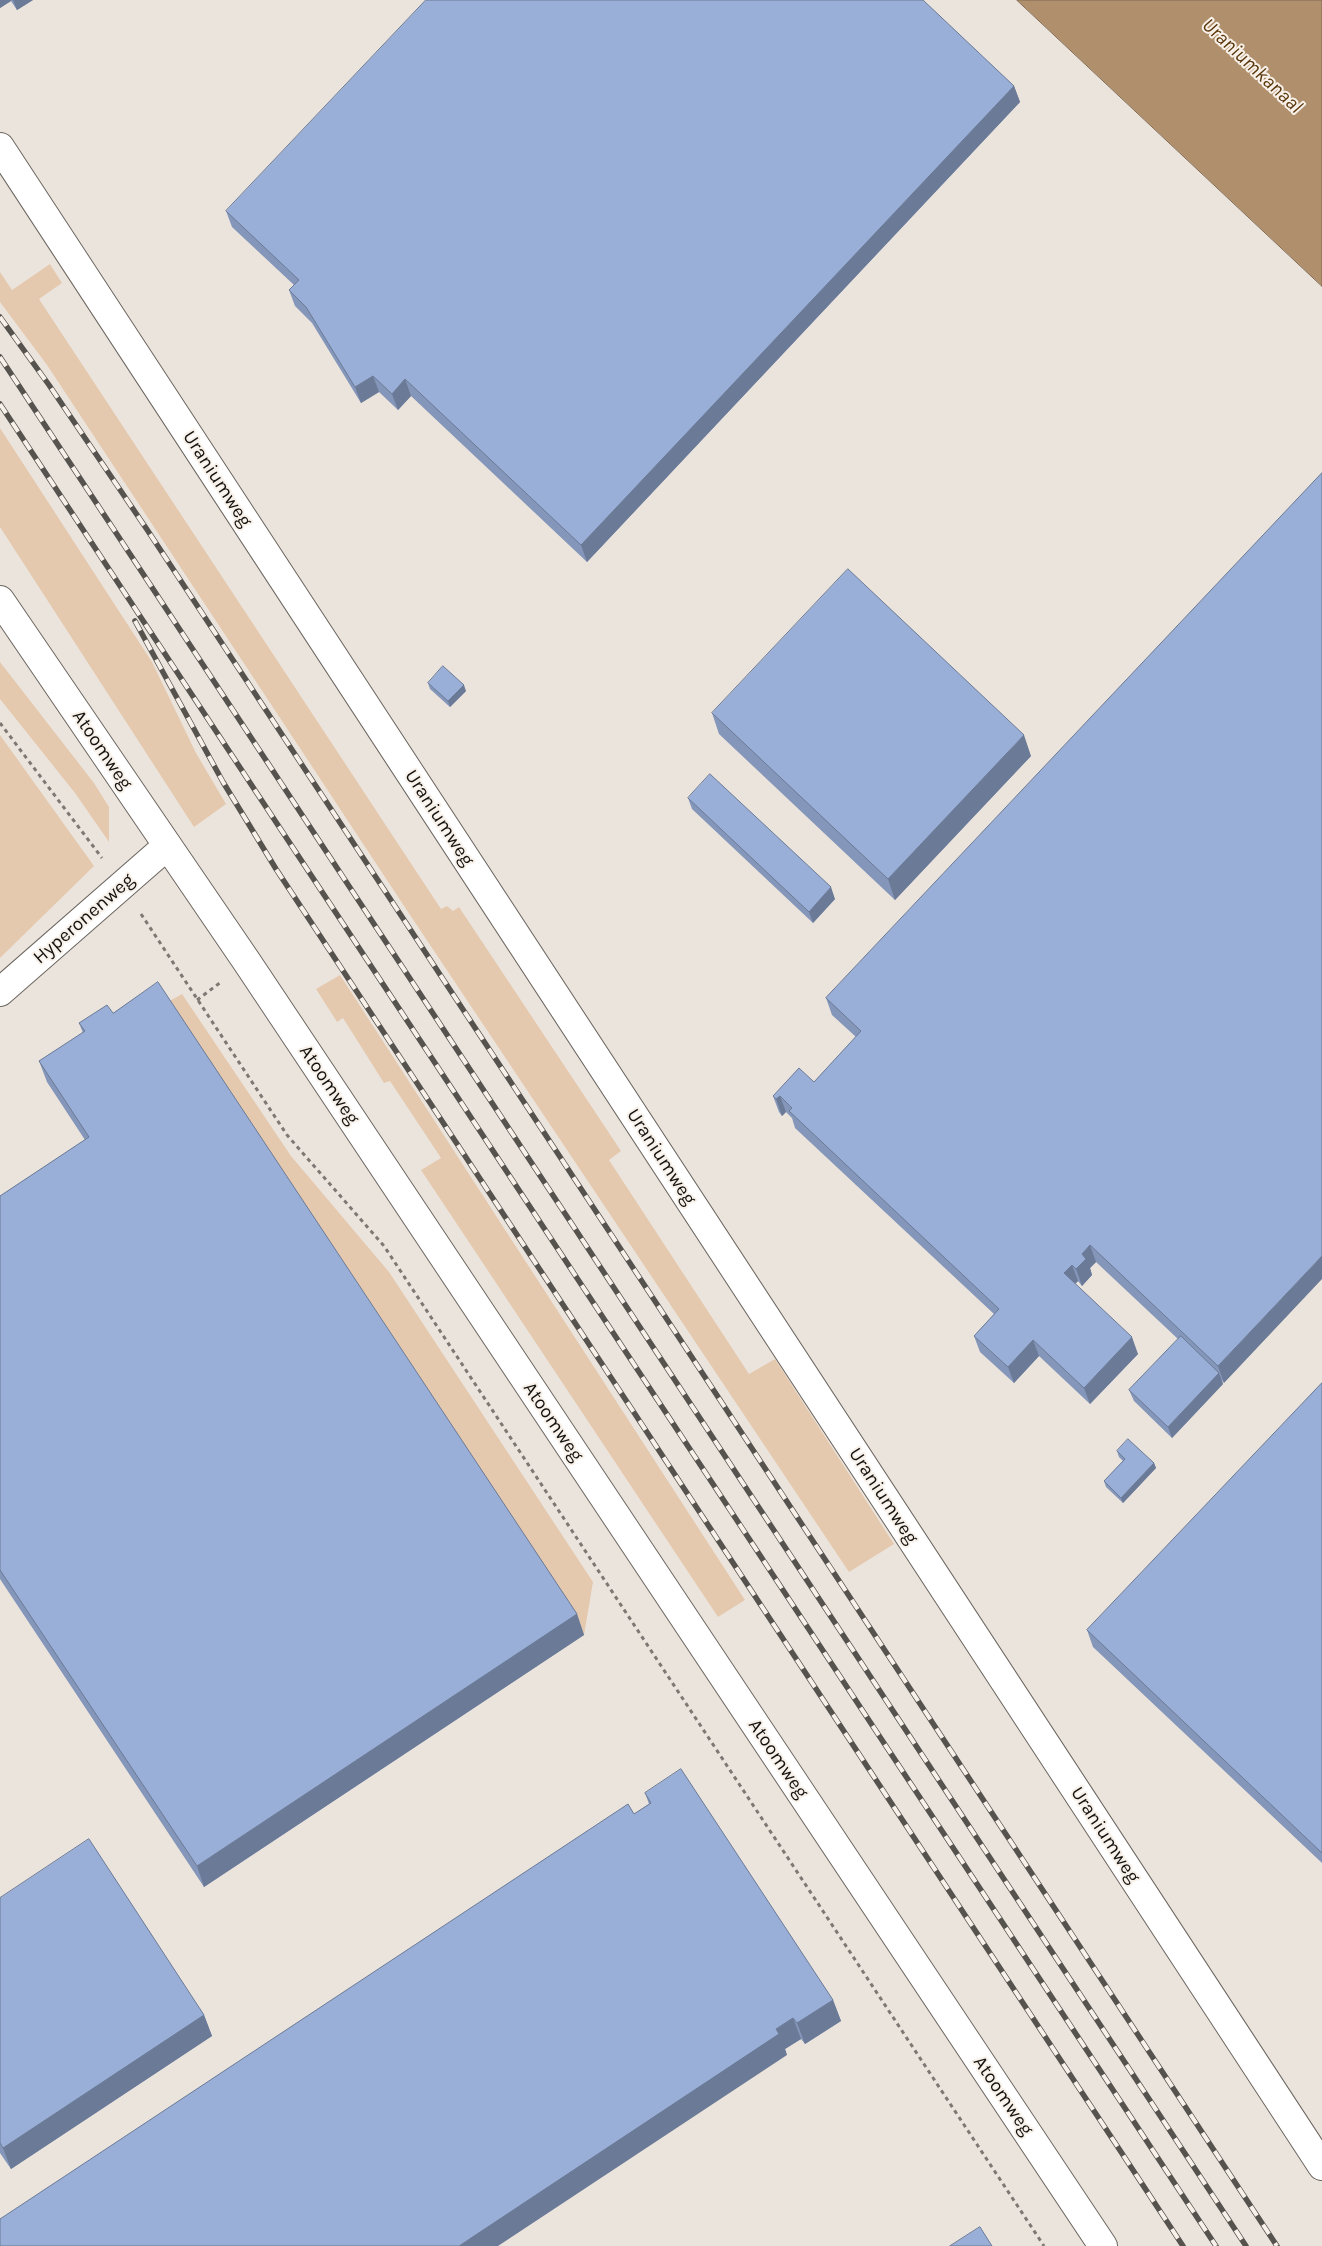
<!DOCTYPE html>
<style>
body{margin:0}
canvas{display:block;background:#ebe4dd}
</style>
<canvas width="1322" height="2246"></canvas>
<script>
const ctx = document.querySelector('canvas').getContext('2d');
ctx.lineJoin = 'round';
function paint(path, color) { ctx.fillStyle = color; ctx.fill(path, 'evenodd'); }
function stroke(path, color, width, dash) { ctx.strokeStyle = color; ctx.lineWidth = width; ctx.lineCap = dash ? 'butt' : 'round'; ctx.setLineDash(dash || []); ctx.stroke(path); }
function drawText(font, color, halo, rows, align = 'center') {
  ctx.font = font + ' Karla,sans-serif'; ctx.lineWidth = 4; ctx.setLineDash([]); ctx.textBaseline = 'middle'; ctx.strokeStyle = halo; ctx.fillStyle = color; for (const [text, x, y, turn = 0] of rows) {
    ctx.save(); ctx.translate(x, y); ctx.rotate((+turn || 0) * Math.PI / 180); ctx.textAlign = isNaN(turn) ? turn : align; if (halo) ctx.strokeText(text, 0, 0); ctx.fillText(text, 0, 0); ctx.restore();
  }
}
paint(new Path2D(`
 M50 264 62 283 39 299 441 909 447 906 453 911 459 907 621 1151 609 1160 749 1374 775 1359 894 1544 849 1572 412 918 47 365 0 302V272L12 290Z
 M0 428 152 662 196 753 226 804 194 827 0 527Z
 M0 662 94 783 109 807V842L75 793 0 699Z
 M0 735 94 866 0 958Z
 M340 975 745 1600 718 1617 421 1170 441 1158 390 1081 384 1083 343 1018 337 1022 316 989Z
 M182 994 291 1156 389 1272 593 1582 584 1635 166 1003Z`), '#e5c9ae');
const water = new Path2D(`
 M1017 0H1322V286Z`);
paint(water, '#b08f6c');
stroke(water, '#816a50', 1);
const street = new Path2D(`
 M0 147 1322 2166
 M0 992 167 846`);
const secondary = new Path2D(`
 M0 600 247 962 1103 2246`);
stroke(street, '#6c6660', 30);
stroke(secondary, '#6c6660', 30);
stroke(new Path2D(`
 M0 723 102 858
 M141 914 287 1135 384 1246 1044 2246
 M197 1000 221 982`), '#7d7873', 3, [4, 4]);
stroke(street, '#fff', 28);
stroke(secondary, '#fff', 28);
const rail = new Path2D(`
 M0 317 49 385 148 531 1277 2246
 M0 357 1246 2246
 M0 404 1216 2246
 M135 621 223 782 276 869 1183 2246`);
stroke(rail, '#56534f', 5.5);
stroke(rail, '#f8f1ea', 4, [11]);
paint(new Path2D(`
 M0 0H33L17 10 11 1 0 8Z
 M1014 86 1020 102 587 562 411 396 398 410 379 392 361 403 312 323 295 306 289 290 294 285 232 227 226 211Z
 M1322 473 1224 1383 1222 1380 1223 1384 1172 1438 1134 1401 1129 1390 1178 1339 1096 1262 1090 1268 1092 1275 1082 1286 1078 1281 1075 1284 1138 1354 1090 1404 1039 1356 1014 1383 980 1352 974 1336 994 1314 795 1128 792 1118 786 1112 782 1116 779 1112 773 1096 814 1082 856 1037 832 1015 826 998Z
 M428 683 466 691 450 707 430 689Z
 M712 713 1031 756 895 900 719 734Z
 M688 798 835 899 813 923 692 809Z
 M113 1013 577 1614 584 1635 204 1887 0 1579V1196L85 1140 47 1082 39 1061 83 1033 79 1023Z
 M1322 1383V1863L1093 1647 1087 1630Z
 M1117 1451 1154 1463 1156 1468 1123 1503 1106 1487 1104 1481 1123 1461 1119 1457Z
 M645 1793 833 2000 841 2021 805 2044 801 2039 785 2049 787 2055 634 1814 649 1804Z
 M0 1898 204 2015 212 2036 11 2169 0 2153Z`), '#8496b9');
paint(new Path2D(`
 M0 0H11V1L0 8Z
 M13 0H33L17 10Z
 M1014 86 1020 102 587 562 581 545Z
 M373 376 379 392 361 403 355 387Z
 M405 379 411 396 398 410 392 394Z
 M464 685 466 691 450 707 448 701Z
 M1024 735 1031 756 895 900 888 879Z
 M831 887 835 899 813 923 809 912Z
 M780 1096 786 1112 782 1116 776 1099Z
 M1090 1245 1096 1262 1090 1268 1092 1275 1082 1286 1076 1269 1082 1254Z
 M1322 1256V1279L1224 1383 1218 1366Z
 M1072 1265 1078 1281 1070 1289 1064 1273Z
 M1132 1337 1138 1354 1090 1404 1084 1388Z
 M1033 1340 1039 1356 1014 1383 1008 1367Z
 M1219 1373 1223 1384 1172 1438 1168 1427Z
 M1154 1463 1156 1468 1123 1503 1121 1498Z
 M577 1614 584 1635 204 1887 197 1866Z
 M833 2000 841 2021 805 2044 797 2023Z
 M204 2015 212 2036 11 2169 3 2148Z
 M793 2018 801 2039 785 2049 787 2055 498 2246H459Z`), '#6b7a96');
const building = new Path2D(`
 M426 0H923L1014 86 581 545 405 379 392 394 373 376 355 387 306 307 289 290 299 280 226 211Z
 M1322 473V1256L1218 1366 1090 1245 1082 1254 1086 1259 1076 1269 1072 1265 1064 1273 1132 1337 1084 1388 1033 1340 1008 1367 974 1336 999 1309 789 1111 792 1108 780 1096 776 1099 773 1096 799 1068 814 1082 861 1031 826 998Z
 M848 569 1024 735 888 879 712 713Z
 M443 666 464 685 448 701 428 683Z
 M710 774 831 887 809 912 688 798Z
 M158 982 577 1614 197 1866 0 1570V1196L89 1137 39 1061 85 1031 79 1023 107 1005 113 1013Z
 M1181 1336 1219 1373 1168 1427 1129 1390Z
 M1322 1383V1853L1087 1630Z
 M1128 1439 1154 1463 1121 1498 1104 1481 1125 1459 1117 1451Z
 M681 1769 833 2000 797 2023 793 2018 776 2029 779 2034 459 2246H0V2219L628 1804 634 1814 651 1803 645 1793Z
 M89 1839 204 2015 3 2148 0 2143V1898Z
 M980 2227 992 2246H950Z`);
paint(building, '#99afd7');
stroke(building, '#6b7a96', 1);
drawText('19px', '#14120f', '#f8f1ea', [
 ["Uraniumweg",217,479,57],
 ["Atoomweg",102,750,56],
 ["Uraniumweg",439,818,57],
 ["Hyperonenweg",84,919,-41],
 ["Atoomweg",329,1085,56],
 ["Uraniumweg",661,1157,57],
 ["Atoomweg",553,1422,56],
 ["Uraniumweg",883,1496,57],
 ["Atoomweg",778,1759,56],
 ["Uraniumweg",1105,1835,57],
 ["Atoomweg",1003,2096,56]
]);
drawText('italic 20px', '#5a370b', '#f8f1ea', [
 ["Uraniumkanaal",1252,66,43]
]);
</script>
